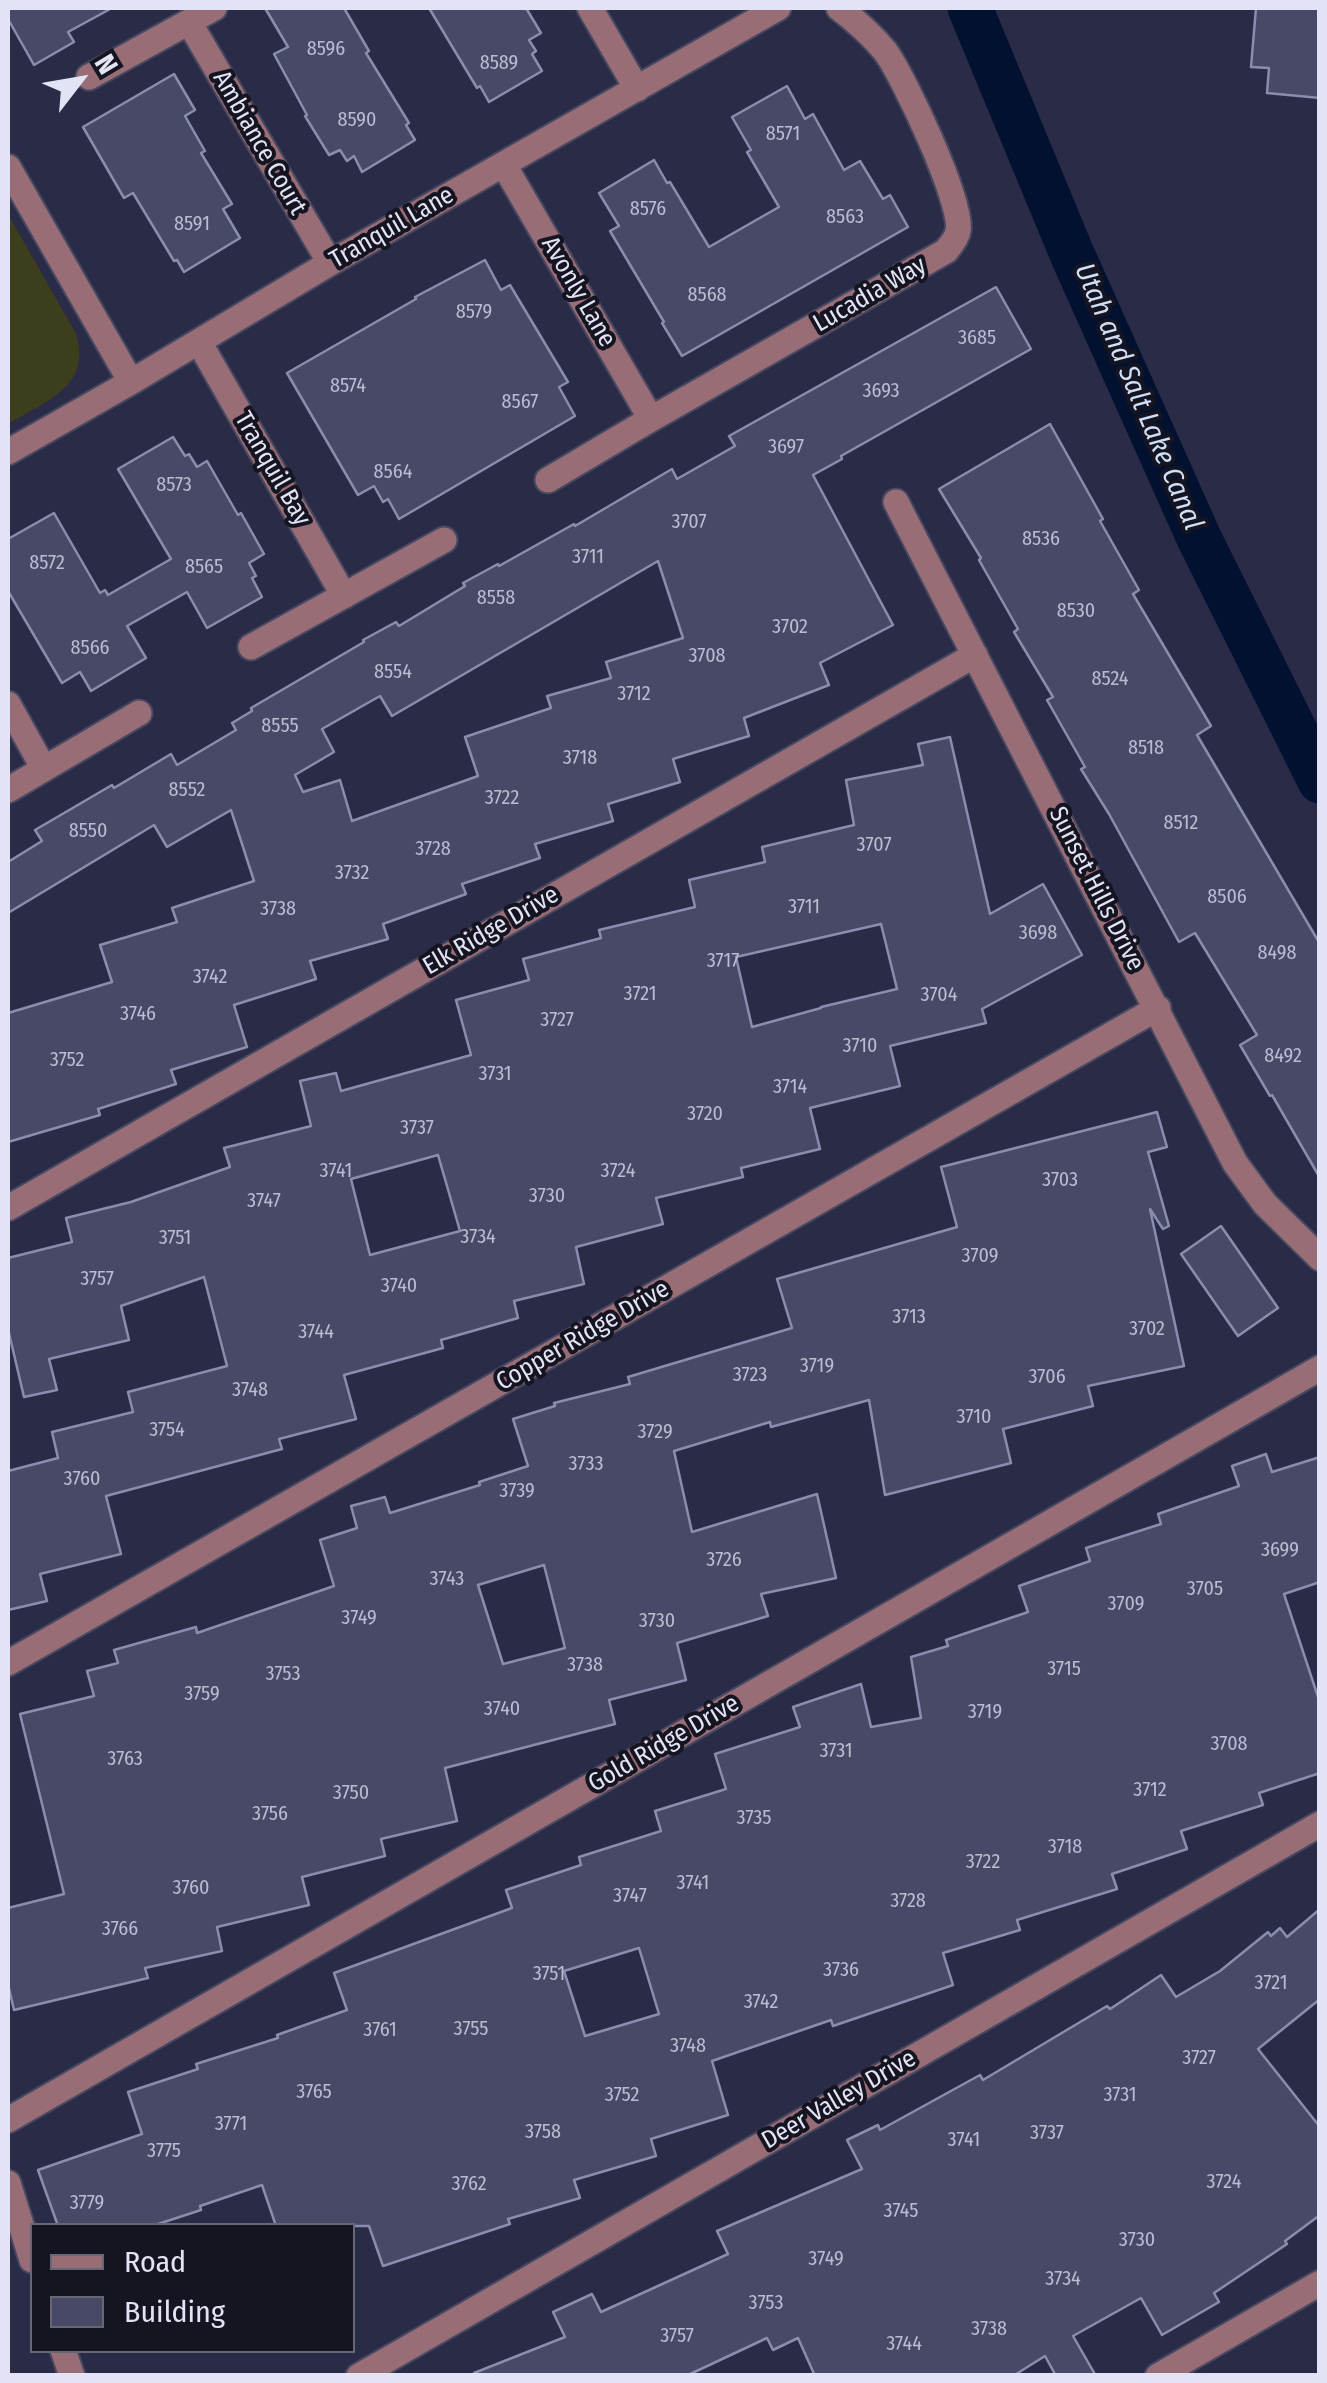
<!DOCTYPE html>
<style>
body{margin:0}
#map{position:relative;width:1327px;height:2383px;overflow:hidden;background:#2a2b46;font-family:"Fira Sans Condensed",sans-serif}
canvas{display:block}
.frame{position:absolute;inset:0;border:10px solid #e2e3f5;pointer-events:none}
.legend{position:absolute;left:30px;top:2223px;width:325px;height:130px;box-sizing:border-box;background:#151521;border:2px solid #676776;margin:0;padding:12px 18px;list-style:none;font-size:30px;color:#e2e3f5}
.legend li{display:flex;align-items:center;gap:20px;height:50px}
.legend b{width:50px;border:2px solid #676776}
.north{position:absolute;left:30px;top:30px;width:100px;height:100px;-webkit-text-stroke:8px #151521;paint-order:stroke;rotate:59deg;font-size:28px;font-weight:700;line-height:40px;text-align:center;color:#e2e3f5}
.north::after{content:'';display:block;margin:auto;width:35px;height:45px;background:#e2e3f5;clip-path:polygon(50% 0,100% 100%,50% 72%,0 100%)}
</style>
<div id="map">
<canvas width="1327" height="2383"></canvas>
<div class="frame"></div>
<ul class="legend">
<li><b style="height:12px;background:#996d75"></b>Road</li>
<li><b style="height:28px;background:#474966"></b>Building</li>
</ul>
<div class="north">N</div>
</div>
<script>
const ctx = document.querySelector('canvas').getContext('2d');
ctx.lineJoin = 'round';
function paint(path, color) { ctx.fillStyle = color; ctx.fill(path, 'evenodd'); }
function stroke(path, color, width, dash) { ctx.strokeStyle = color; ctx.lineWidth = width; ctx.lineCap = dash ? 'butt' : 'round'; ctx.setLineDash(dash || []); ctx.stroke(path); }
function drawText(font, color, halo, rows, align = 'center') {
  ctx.font = font + ' "Fira Sans Condensed",sans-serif'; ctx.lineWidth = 8; ctx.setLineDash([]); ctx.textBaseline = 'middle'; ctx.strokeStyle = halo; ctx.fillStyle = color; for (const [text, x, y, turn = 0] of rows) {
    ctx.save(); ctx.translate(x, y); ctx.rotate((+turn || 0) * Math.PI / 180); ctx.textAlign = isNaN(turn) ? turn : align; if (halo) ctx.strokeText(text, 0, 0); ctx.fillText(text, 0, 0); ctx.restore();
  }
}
paint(new Path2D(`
 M8 214 75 332C94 386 46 401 8 424Z`), '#3d3e1b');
stroke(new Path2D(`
 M970 8 1072 254 1199 538 1320 781`), '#031131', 45);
const building = new Path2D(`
 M8 8H112L68 32 74 42 34 65 8 19Z
 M265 8H344L369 51 366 53 409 123 406 125 415 140 362 172 354 156 347 161 340 150 329 155 305 116 307 115 274 54 288 47Z
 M429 8H526L541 33 529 40 536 51 532 54 542 71 489 102 480 86 477 88Z
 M1256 8H1320V98L1267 93 1269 68 1251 67Z
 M174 74 195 110 185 116 205 151 201 153 232 204 223 209 240 238 184 272 177 260 174 261 133 193 124 198 83 127Z
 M787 86 805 119 813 114 844 170 860 161 883 199 890 195 908 227 682 356 662 323 664 322 610 231 619 226 599 193 654 160 667 183 670 182 709 247 779 207 747 152 751 150 732 117Z
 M485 260 501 290 510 285 568 382 559 387 575 416 399 519 388 499 383 502 374 486 358 495 287 373 416 299 415 297Z
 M996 287 1031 349 841 456 842 459 813 475 893 625 820 663 829 685 744 718 749 736 673 759 680 782 608 804 613 821 535 844 540 858 462 884 466 894 383 924 388 939 310 961 316 979 234 1005 247 1047 171 1070 176 1084 98 1109 100 1115 8 1142V1013L112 982 100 945 177 922 172 908 254 881 231 810 167 847 154 825 8 913V862L42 841 35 830 112 785 114 788 171 754 177 765 236 730 232 723 252 711 251 708 364 642 363 640 396 622 399 626 465 586 463 583 498 564 499 566 574 524 575 526 672 469 677 479 735 446 729 436ZM658 561 683 638 606 662 611 678 547 696 551 708 465 737 478 776 352 821 340 780 303 792 295 775 334 752 322 729 380 696 392 716Z
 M1050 424 1103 519 1100 521 1139 590 1133 594 1211 726 1197 735 1320 944V1178L1272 1095 1270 1096 1240 1045 1257 1035 1195 933 1179 942 1109 814 1081 769 1085 767 1047 700 1053 697 1014 632 1018 629 979 560 981 558 939 489Z
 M173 437 185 456 189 454 197 467 207 461 238 515 241 513 264 554 249 563 256 576 252 578 262 597 207 628 187 592 127 626 146 658 91 691 80 672 62 683 8 591V539L54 513 100 593 105 590 108 595 171 559 118 469Z
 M950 737 990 914 1043 884 1082 955 982 1009 986 1023 890 1046 900 1086 810 1108 820 1149 741 1168 743 1177 656 1198 663 1224 576 1247 584 1284 514 1301 518 1318 441 1340 443 1348 344 1375 356 1419 279 1439 282 1449 106 1496 121 1554 40 1574 47 1601 8 1610V1471L58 1458 52 1432 133 1412 128 1392 227 1366 204 1277 121 1306 129 1340 49 1359 57 1390 24 1397 8 1329V1258L72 1242 66 1218 131 1202 230 1167 224 1148 311 1126 300 1081 336 1073 341 1091 471 1055 456 1000 529 980 523 959 601 938 599 930 695 907 689 880 765 862 762 847 854 825 846 780 923 765 918 744ZM881 924 897 989 821 1007V1008L752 1027 736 957ZM438 1155 460 1231 370 1255 351 1179Z
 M1157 1112 1167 1147 1148 1152 1169 1226 1163 1229 1150 1209 1184 1366 1088 1386 1093 1406 1003 1429 1011 1463 885 1495 869 1400 771 1427 770 1422 674 1451 692 1532 817 1494 836 1578 761 1594 768 1616 677 1643 686 1680 609 1700 615 1724 445 1768 457 1821 381 1839 385 1856 302 1877 309 1905 217 1927 222 1951 145 1968 148 1978 14 2010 8 1984V1908L64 1894 20 1714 94 1696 87 1671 118 1663 114 1650 196 1627 197 1633 334 1586 320 1540 357 1528 351 1506 385 1497 390 1513 480 1485 479 1482 528 1466 513 1419 555 1406 554 1403 630 1384 628 1377 792 1328 777 1279 957 1227 941 1167ZM544 1565 565 1648 503 1664 478 1585Z
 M1221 1226 1278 1308 1238 1336 1181 1254Z
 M1266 1454 1272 1472 1320 1457V1582L1284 1594 1320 1703V1773L1259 1793 1263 1805 1181 1831 1187 1849 1112 1874 1117 1889 1017 1920 1020 1930 943 1953 953 1985 833 2026 831 2020 712 2061 728 2115 651 2139 656 2156 574 2180 580 2198 508 2219 510 2224 383 2266 369 2226H276L262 2185 200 2206 201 2210 152 2226H58L38 2170 142 2134 128 2092 198 2069 196 2064 278 2038 277 2035 347 2010 334 1973 512 1908 506 1890 581 1865 579 1857 661 1831 655 1811 726 1789 715 1754 800 1727 793 1707 861 1684 871 1727 921 1718 911 1657 948 1646 946 1640 1028 1612 1019 1586 1090 1561 1086 1548 1161 1524 1158 1514 1239 1486 1232 1466ZM639 1948 659 2014 585 2036 564 1971Z
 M1320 1909V1999L1258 2049 1320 2127V2215L1285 2241 1287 2244 1214 2293 1219 2302 1162 2335 1141 2298 1073 2336 1096 2376H1056L1045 2356 1013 2376H815L798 2338 773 2350 767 2338 686 2376H474V2373L565 2337 553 2312 592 2294 601 2312 728 2254 717 2231 862 2169 847 2140 878 2125 880 2130 980 2075 983 2080 1107 2006 1110 2009 1161 1975 1176 1997 1220 1971 1268 1932 1271 1936 1280 1928 1287 1937Z`);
paint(building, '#474966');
stroke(building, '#8b8dae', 2.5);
const minor = new Path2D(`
 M590 8 637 89
 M189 22 330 263
 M89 77 214 8
 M504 165 651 419
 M8 167 131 382
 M199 342 344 596
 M8 452 131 382 330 263 778 8
 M548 480 651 419 946 251C950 246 957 238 958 231 964 204 903 75 885 51 871 34 856 21 839 8
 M896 502 1235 1163 1265 1204 1320 1258
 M251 647 444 540
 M8 704 44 769
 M8 790 139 713
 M8 1208 975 655
 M8 1663 1158 1008
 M8 2120 1320 1368
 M8 2183 32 2260
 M63 2350 72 2376
 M359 2376 1320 1824
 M1158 2376 1320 2283`);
stroke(minor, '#474862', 29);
stroke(minor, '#996d75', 25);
drawText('20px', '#bbbcd1', null, [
 ["8596",326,49],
 ["8589",499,63],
 ["8590",357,120],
 ["8571",783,134],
 ["8576",648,209],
 ["8563",845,217],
 ["8591",192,224],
 ["8568",707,295],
 ["8579",474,312],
 ["3685",977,338],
 ["8574",348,386],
 ["3693",881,391],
 ["8567",520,402],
 ["3697",786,447],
 ["8564",393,472],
 ["8573",174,485],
 ["3707",689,522],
 ["8536",1041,539],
 ["3711",588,557],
 ["8572",47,563],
 ["8565",204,567],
 ["8558",496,598],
 ["8530",1076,611],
 ["3702",790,627],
 ["8566",90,648],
 ["3708",707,656],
 ["8554",393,672],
 ["8524",1110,679],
 ["3712",634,694],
 ["8555",280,726],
 ["8518",1146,748],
 ["3718",580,758],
 ["8552",187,790],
 ["3722",502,798],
 ["8512",1181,823],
 ["8550",88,831],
 ["3707",874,845],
 ["3728",433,849],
 ["3732",352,873],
 ["8506",1227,897],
 ["3711",804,907],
 ["3738",278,909],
 ["3698",1038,933],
 ["8498",1277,953],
 ["3717",723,961],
 ["3742",210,977],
 ["3721",640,994],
 ["3704",939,995],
 ["3746",138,1014],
 ["3727",557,1020],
 ["3710",860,1046],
 ["8492",1283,1056],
 ["3752",67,1060],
 ["3731",495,1074],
 ["3714",790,1087],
 ["3720",705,1114],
 ["3737",417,1128],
 ["3741",336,1171],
 ["3724",618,1171],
 ["3703",1060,1180],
 ["3730",547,1196],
 ["3747",264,1201],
 ["3734",478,1237],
 ["3751",175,1238],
 ["3709",980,1256],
 ["3757",97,1279],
 ["3740",399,1286],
 ["3713",909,1317],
 ["3702",1147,1329],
 ["3744",316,1332],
 ["3719",817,1366],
 ["3723",750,1375],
 ["3706",1047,1377],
 ["3748",250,1390],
 ["3710",974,1417],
 ["3754",167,1430],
 ["3729",655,1432],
 ["3733",586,1464],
 ["3760",82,1479],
 ["3739",517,1491],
 ["3699",1280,1550],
 ["3726",724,1560],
 ["3743",447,1579],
 ["3705",1205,1589],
 ["3709",1126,1604],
 ["3749",359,1618],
 ["3730",657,1621],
 ["3738",585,1665],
 ["3715",1064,1669],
 ["3753",283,1674],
 ["3759",202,1694],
 ["3740",502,1709],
 ["3719",985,1712],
 ["3708",1229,1744],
 ["3731",836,1751],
 ["3763",125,1759],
 ["3712",1150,1790],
 ["3750",351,1793],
 ["3756",270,1814],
 ["3735",754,1818],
 ["3718",1065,1847],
 ["3722",983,1862],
 ["3741",693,1883],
 ["3760",191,1888],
 ["3747",630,1896],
 ["3728",908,1901],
 ["3766",120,1929],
 ["3736",841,1970],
 ["3751",549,1974],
 ["3721",1271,1983],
 ["3742",761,2002],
 ["3755",471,2029],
 ["3761",380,2030],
 ["3748",688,2046],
 ["3727",1199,2058],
 ["3765",314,2092],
 ["3752",622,2095],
 ["3731",1120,2095],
 ["3771",231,2124],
 ["3758",543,2132],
 ["3737",1047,2133],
 ["3741",964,2140],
 ["3775",164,2151],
 ["3724",1224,2182],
 ["3762",469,2184],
 ["3779",87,2203],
 ["3745",901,2211],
 ["3730",1137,2240],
 ["3749",826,2259],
 ["3734",1063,2279],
 ["3753",766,2303],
 ["3738",989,2329],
 ["3757",677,2336],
 ["3744",904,2344]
]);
drawText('25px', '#e2e3f5', '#151521', [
 ["Ambiance Court",259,143,60],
 ["Tranquil Lane",392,228,-30],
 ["Avonly Lane",578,292,60],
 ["Lucadia Way",870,295,-30],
 ["Tranquil Bay",272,469,60],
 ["Sunset Hills Drive",1096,889,63],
 ["Elk Ridge Drive",491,931,-30],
 ["Copper Ridge Drive",583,1336,-30],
 ["Gold Ridge Drive",664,1744,-30],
 ["Deer Valley Drive",839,2100,-30]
]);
drawText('italic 28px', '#d0dff8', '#151521', [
 ["Utah and Salt Lake Canal",1138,397,67]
]);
</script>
